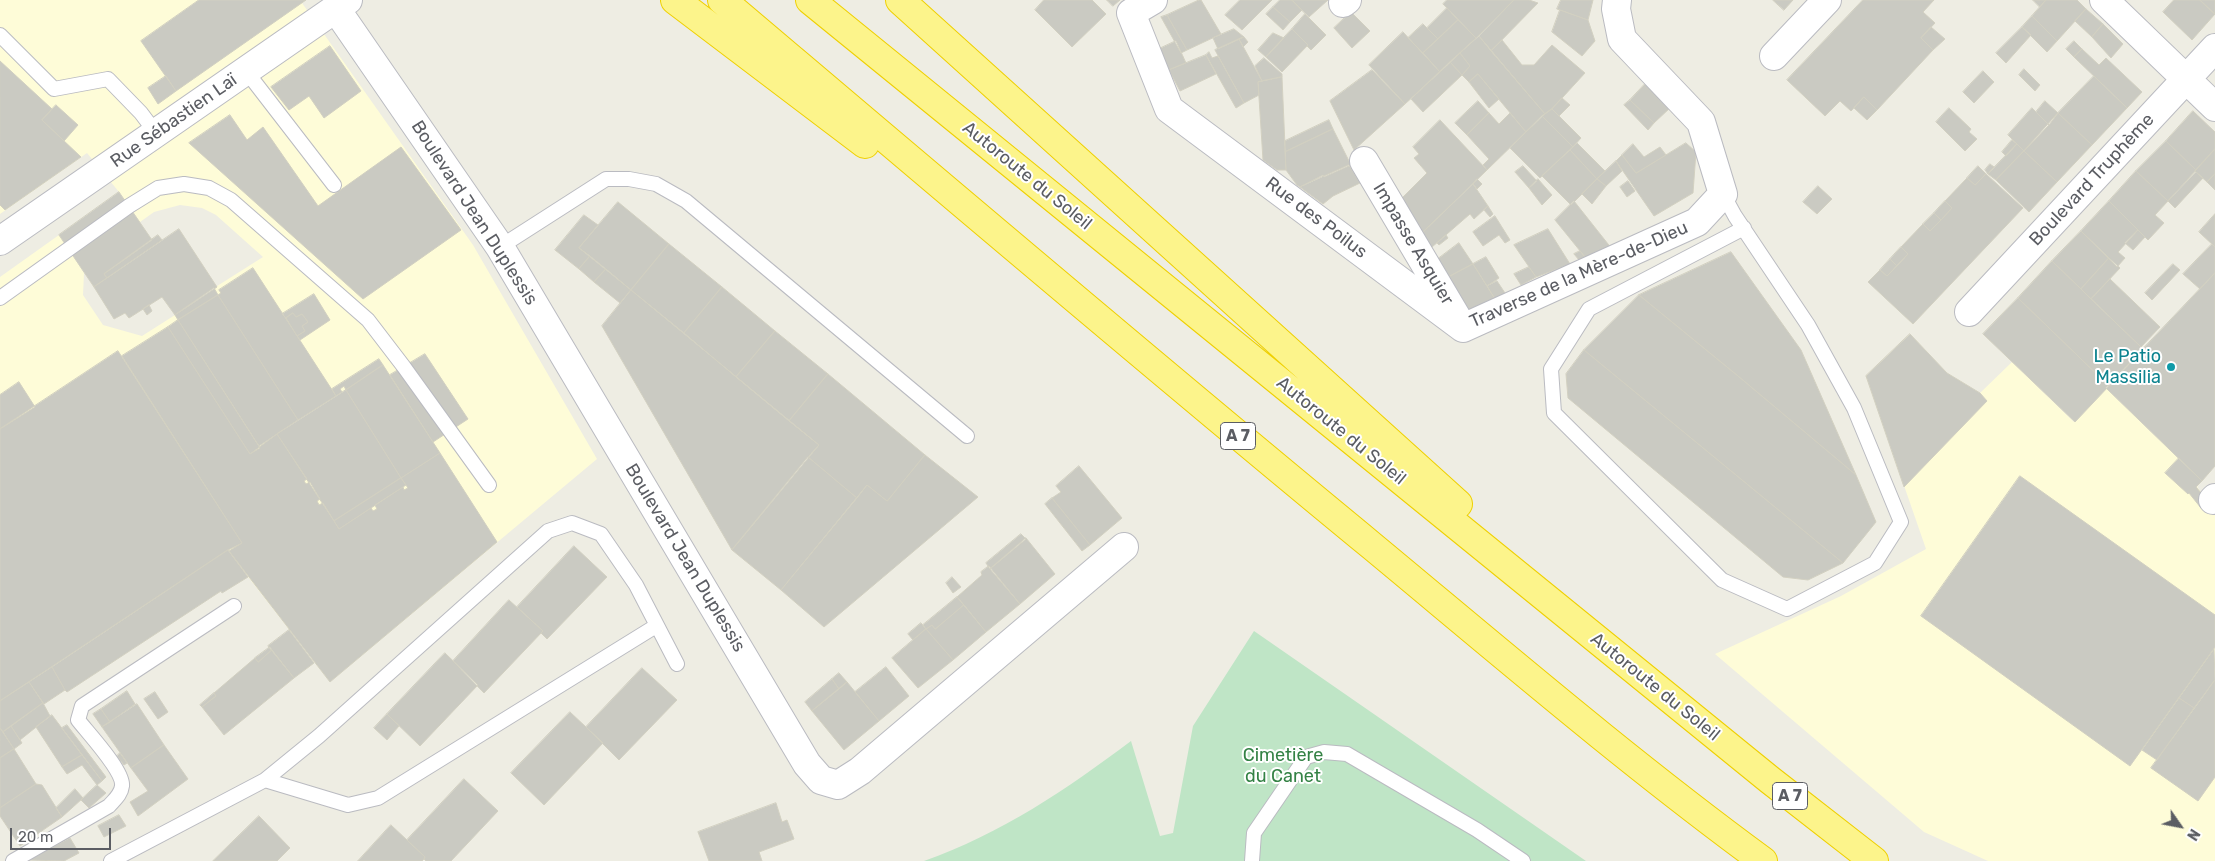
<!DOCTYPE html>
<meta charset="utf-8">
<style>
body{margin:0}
#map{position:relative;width:2215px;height:861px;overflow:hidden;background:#eeede3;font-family:Rubik,sans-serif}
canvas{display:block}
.north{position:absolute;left:2155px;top:801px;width:50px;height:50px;-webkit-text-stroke:4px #fff;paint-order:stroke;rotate:123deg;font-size:14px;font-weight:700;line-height:20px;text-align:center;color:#5b5d63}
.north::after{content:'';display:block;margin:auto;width:18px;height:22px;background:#5b5d63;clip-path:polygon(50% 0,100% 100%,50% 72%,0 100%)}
.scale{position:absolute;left:10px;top:828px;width:101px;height:22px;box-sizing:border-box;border:2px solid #5b5d63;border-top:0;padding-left:6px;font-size:15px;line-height:18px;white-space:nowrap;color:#5b5d63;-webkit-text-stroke:4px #fff;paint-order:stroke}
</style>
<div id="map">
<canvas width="2215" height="861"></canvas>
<div class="north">N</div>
<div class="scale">20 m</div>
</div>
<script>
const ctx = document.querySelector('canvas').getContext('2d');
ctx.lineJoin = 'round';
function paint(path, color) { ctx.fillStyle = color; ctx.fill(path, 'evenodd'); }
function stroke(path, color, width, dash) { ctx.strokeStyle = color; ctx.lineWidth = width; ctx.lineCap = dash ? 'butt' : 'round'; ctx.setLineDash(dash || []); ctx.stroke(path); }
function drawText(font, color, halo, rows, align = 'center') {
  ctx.font = font + ' Rubik,sans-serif'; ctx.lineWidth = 4; ctx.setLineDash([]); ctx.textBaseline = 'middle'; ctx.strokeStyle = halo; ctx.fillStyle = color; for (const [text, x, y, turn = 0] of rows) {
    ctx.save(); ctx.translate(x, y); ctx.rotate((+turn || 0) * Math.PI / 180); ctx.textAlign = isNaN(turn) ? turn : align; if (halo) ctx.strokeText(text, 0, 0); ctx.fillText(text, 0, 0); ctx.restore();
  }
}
paint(new Path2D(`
 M0 0H306L302 3 473 245 597 459 330 682 228 551 0 701V277L59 235 84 273 83 295 103 325 142 336 175 315 259 446 277 434 401 478 346 390 298 420 214 288 263 257 216 215 202 208 180 205 154 212 140 222 119 192 87 153 0 214Z
 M1910 334 1947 373 1980 393 2012 362 2074 422 2106 388 2202 481 2197 487 2215 510V861H1988L1924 832 1715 654 1841 596 1926 549 1866 376Z`), '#fefcd8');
paint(new Path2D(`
 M1254 631 1586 861H924C1001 834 1067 789 1131 741L1160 836 1173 833 1193 726Z`), '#bfe5c6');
const building = new Path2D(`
 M199 0H306L176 91 141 41Z
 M1044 0H1092L1106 14 1072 47 1035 10Z
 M1107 0H1120L1113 6Z
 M1199 0H1201L1221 34 1187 50 1167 15Z
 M1240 0H1272L1242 30 1225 15Z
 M1280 0H1292L1302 10 1290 22 1273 7Z
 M1292 0H1328L1309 17Z
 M1447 0H1514L1476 38 1443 4Z
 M1514 0H1529L1538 3 1491 51 1479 36Z
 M1561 0H1593L1588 20 1557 9Z
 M1773 0H1793L1784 10Z
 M1863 0H1934L1923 12 1935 23 1921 38 1933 50 1877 110 1864 97 1851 111 1840 101 1825 116 1787 80Z
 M2033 0H2046L2040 7Z
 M2046 0H2077L2086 9 2057 41 2032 16Z
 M2174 0H2200L2215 14 2192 40 2163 12Z
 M2200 0H2215V14Z
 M1273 7 1290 22 1283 30 1266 14Z
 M1447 8 1458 20 1438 39 1427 28Z
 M2086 9 2103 24 2092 37 2075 21Z
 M1560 10 1588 20 1595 41 1582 56 1552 32Z
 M1351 12 1370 31 1352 48 1334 28Z
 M1305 14 1326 35 1311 50 1307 46 1308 45 1292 29Z
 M1167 15 1187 50 1181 53 1161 17Z
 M2032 16 2057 41 2047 52 2022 27Z
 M1458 20 1476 38 1440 72 1423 53Z
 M1423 24 1438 39 1423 53 1408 38Z
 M2103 24 2123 44 2111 58 2092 37Z
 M1931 27 1945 39 1933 50 1921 38Z
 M2022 27 2031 35 2006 63 1996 53Z
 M1234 29 1244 37 1218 49 1213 38Z
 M1292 29 1308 45 1282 72 1266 57Z
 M1403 32 1440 72 1405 104 1369 65Z
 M1273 33 1284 38 1266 57 1258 50Z
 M1479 36 1545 114 1526 132 1478 74 1469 82 1462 75 1470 66 1460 53Z
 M1244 37 1248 42 1243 47 1239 39Z
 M1239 39 1262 81 1258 82 1259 95 1244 103 1215 50Z
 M1502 40 1522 65H1534L1552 45 1585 73 1552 109 1545 114 1491 51Z
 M1176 41 1186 63 1169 70 1159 49Z
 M2074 41 2082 49 2074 57 2066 49Z
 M330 46 361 91 324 118 309 96 289 110 271 87Z
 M2082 49 2099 65 2106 58 2142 92 2127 108 2074 57Z
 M1209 52 1212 58 1218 56 1244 103 1236 108 1206 55Z
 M1460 53 1470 66 1462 75 1450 62Z
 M1206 55 1216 74 1180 91 1169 70Z
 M1264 58 1282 74V77L1262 81 1255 66Z
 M0 61 52 109 42 120 81 157 5 210 0 205Z
 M1450 62 1462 75 1423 112 1411 99Z
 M2024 69 2040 85 2035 91 2019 75Z
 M1372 70 1405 104 1354 150 1330 101Z
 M1983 71 1994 82 1974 103 1963 92Z
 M1478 74 1499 99 1489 108 1469 82Z
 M166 76 176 91 158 104 148 88Z
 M2094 76 2127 108 2092 145 2058 113Z
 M1282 77 1286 170H1277L1263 160 1258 82Z
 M1646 83 1671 107 1654 123 1630 100Z
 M1864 97 1877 110 1867 120 1854 108Z
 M1562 98 1570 105 1559 116 1552 109Z
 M1630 100 1654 123 1648 130 1624 105Z
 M1478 101 1489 113 1467 135 1455 123Z
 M2045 101 2058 113 2049 125 2036 112Z
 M56 105 78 125 64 141 42 120Z
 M1949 108 1971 129 1969 132 1977 139 1965 151 1936 122Z
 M2032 108 2049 125 2024 151 2008 135Z
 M1552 109 1581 138 1573 147 1542 116Z
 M2193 111 2215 132V149L2196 170 2166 141Z
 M1489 113 1499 124 1510 113 1526 132 1487 170 1483 165 1489 159 1467 135Z
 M2058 113 2092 145 2057 182 2024 151Z
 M230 115 247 140 263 127 318 206 401 147 461 230 363 299 189 143Z
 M1542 116 1573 147 1540 178 1510 148Z
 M1329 120 1333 129 1285 152V141Z
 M1440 120 1487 170 1417 238 1396 204 1427 173 1414 158 1419 154 1413 147Z
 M1333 129 1351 165 1324 177 1323 175 1300 187 1297 185 1286 170 1285 152Z
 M2012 140 2017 144 2006 156 2002 152Z
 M2166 141 2196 170 2168 201 2136 171Z
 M1577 143 1605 171 1597 179 1570 150Z
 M1686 143 1696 152 1693 193 1654 216 1616 161 1622 155 1636 173Z
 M1633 144 1644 157 1660 147 1666 155 1636 173 1622 155Z
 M2017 144 2024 151 1996 180 1988 174Z
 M2215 149V174L2207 182 2195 171Z
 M1570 150 1597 179 1571 205 1542 176Z
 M2024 151 2057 182 2029 212 1996 180Z
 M1616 161 1622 171 1606 186 1597 179Z
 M1990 164 1994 167 1988 174 1985 170Z
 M1349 165 1360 183 1333 196 1323 204 1300 187Z
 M1523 166 1537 181 1529 188 1515 172Z
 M1978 166 1986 174 1975 185 1967 178Z
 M2136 171 2168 201 2155 215 2164 223 2148 240 2109 201Z
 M2196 172 2203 178 2175 208 2168 201Z
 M1986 174 2023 208 1913 324 1868 282 1880 270 1887 276 1908 254 1901 247 1923 224 1930 231 1941 220 1952 208 1945 201 1967 178 1975 185Z
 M2215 174V190L2207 182Z
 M1477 179 1482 184 1477 189 1473 184Z
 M1538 179 1552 195 1542 205 1529 188Z
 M1597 179 1606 186 1592 204 1582 194Z
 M1628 181 1635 191 1627 197 1620 187Z
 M1473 184 1488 206 1474 219 1470 214 1424 254 1417 238Z
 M1818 186 1832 199 1817 214 1803 202Z
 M119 192 152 240 104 274 107 278 94 287 59 235Z
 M1574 201 1612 249 1585 257 1555 220Z
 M1945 201 1952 208 1941 220 1934 213Z
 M2109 201 2138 230 2118 252 2125 258 2117 267 2081 231Z
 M618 202 669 244 631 290 579 248Z
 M1488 206 1493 214 1490 217 1484 210Z
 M1934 213 1941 220 1930 231 1923 224Z
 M2215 214V247L2199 232Z
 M584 215 598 225 579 248 590 256 579 269 555 250Z
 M1495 216 1510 240 1505 243 1499 235 1483 246 1473 232Z
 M179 229 217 287 175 315 162 297 129 318 125 313 114 319 94 287Z
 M1548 229 1570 264 1536 277 1514 245Z
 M2138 230 2145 237 2133 250 2125 243Z
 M2081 231 2109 258 2081 289 2052 261Z
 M158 235 162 240 107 278 104 274Z
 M1446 235 1448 238 1439 245 1437 243Z
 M1459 243 1473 264 1441 281 1430 265Z
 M669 244 722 287 684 333 631 290Z
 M2212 244 2215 247V273L2200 289 2183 274Z
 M1901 247 1908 254 1897 266 1890 259Z
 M1580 251 1585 257 1579 260 1574 254Z
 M1731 252 1801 350 1856 475 1738 376 1639 295Z
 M590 256 606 269 594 282 579 269Z
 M1486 257 1499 278 1487 286 1473 264Z
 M2109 258 2120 268 2091 299 2081 289Z
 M1890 259 1897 266 1887 276 1880 270Z
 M2052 261 2143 349 2109 386 2018 298Z
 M1473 264 1495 299 1463 315 1441 281Z
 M2173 264 2180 270 2152 300 2145 293Z
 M1529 267 1536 277 1521 285 1514 274Z
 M253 268 336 396 298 420 218 295 221 293 219 290Z
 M606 269 631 290 620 303 594 282Z
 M2215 273V466L2202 481 2106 388Z
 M2110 279 2160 327 2141 347 2091 299Z
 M1497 281 1505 293 1495 299 1487 286Z
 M722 287 775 331 736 377 684 333Z
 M214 288 218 295 178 320 175 315Z
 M631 290 819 445 732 550 602 326Z
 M314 294 330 320 300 340 297 336 305 331 302 326 308 322 302 314 296 317 293 313 286 318 282 314Z
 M218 295 298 420 259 446 178 320Z
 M1639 295 1738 376 1856 475 1876 522 1843 563 1584 350Z
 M2018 298 2109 386 2075 422 1983 334Z
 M149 305 152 311 147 315 143 309Z
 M293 313 296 317 302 314 308 322 302 326 305 331 297 336 286 318Z
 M178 320 260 448 250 454 168 327Z
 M168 327 250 454 277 434 307 479 304 481 306 484 310 482 320 499 317 501 319 505 323 503 339 529 371 508 373 511 377 509 375 505 403 487 404 490 408 488 401 478 440 453 497 542 330 682 229 551 242 543 122 356Z
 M775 331 828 374 789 421 736 377Z
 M1910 334 1947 373 1980 393 1987 401 1904 487 1866 376Z
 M1584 350 1843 563 1808 580 1783 577 1568 398 1566 374Z
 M118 351 242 543 228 550 0 701V429Z
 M425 354 468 419 433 442 390 375Z
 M379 359 383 365 346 390 344 386 340 389 342 392 336 396 332 389Z
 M383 365 440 453 401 478 346 390Z
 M828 374 925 455 887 501 867 485 857 498 808 457 819 445 789 421Z
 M19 382 35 407 0 429V395Z
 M346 390 401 478 334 521 277 434Z
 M925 455 978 497 824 627 781 590 867 485 887 501Z
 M808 457 857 498 781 590 732 550Z
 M2179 458 2202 481 2196 487 2208 501 2201 508 2189 493 2188 494 2165 473Z
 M1079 466 1122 518 1090 545 1052 498 1061 492 1056 486Z
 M2020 476 2215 615V647L2130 766 1921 616Z
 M401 478 406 485 339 529 334 521Z
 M1052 498 1090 545 1082 551 1045 504Z
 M1021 534 1026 539 990 569 986 563Z
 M1026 538 1055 574 1020 604 990 569Z
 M574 546 607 577 547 639 541 633 543 631 517 607Z
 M228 550 248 577 222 593 221 591 67 692 65 690 52 667Z
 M989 566 1020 604 986 632 957 597 982 575 981 572Z
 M952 577 961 587 953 593 946 583Z
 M957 597 964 605 935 629 932 625 926 629 923 625Z
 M509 600 543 631 484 693 453 661Z
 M964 605 986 632 953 660 926 629 932 625 935 629Z
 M921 623 926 629 913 640 908 634Z
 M926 629 953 660 918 688 892 658Z
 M289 630 314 663 294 678 268 646Z
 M270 647 272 650 258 662 255 658Z
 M2214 649 2215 680 2194 708 2179 698Z
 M272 650 294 678 224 735 202 707 216 696 214 693 255 658 258 662Z
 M445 653 478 685 420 746 387 714Z
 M52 667 65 690 44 704 29 682Z
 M886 667 909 696 879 721 855 692Z
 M642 668 677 700 619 760 586 727Z
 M839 673 847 682 839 689 832 679Z
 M832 679 839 689 812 711 805 702Z
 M2215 680V777L2198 801 2151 768Z
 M29 682 43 703 3 732 0 728V701Z
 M847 682 879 721 844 750 812 711Z
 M127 691 135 704 110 722 101 709Z
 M155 692 168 712 158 719 144 699Z
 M214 693 216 696 202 707 200 705Z
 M2179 698 2194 708 2157 760 2142 750Z
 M43 703 50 716 20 740 11 726Z
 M137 704 164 745 131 768 102 727Z
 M101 709 110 722 102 727 93 714Z
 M570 712 603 743 544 805 511 773Z
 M387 714 399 726 387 740 374 728Z
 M52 715 82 755 62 767 36 727Z
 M67 725 106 777 102 781 62 728Z
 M11 726 22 743 14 749 3 732Z
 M0 728 14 749 0 758Z
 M164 745 188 779 138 816 130 802 148 791 131 768Z
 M14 749 36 784 0 808V758Z
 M120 753 127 763 124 765 117 756Z
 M82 755 102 781 97 785 82 765 67 774 62 767Z
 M464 779 498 811 451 861H426L424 859 425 857 407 840Z
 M36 784 42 785 62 817 20 846 0 816V808Z
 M97 785 106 793 89 808 81 800Z
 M75 789 83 798 62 817 56 808Z
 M776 803 782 822 787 820 794 839 759 852 762 861H709L698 832Z
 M119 815 126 826 104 837 98 826Z
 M259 816 290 848 277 861H213Z
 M391 825 425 857 424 859 422 861H358Z
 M70 838 79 853 64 861 28 860Z`);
paint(building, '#cacac2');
stroke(building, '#d2d0c1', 1);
const service = new Path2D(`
 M0 35 54 89 108 79 141 113 156 133
 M246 71 334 185
 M1723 194 1735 216 1808 325 1854 408 1901 522 1875 563 1787 609 1722 580 1554 413 1551 369 1589 309 1744 228
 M500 247 606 179H629L656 184 686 201 967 436
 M0 298 129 206 158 188 184 184 209 188 231 200 368 320 404 367 489 485
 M265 780 348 805 378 798 656 626
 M13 861 109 806C114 800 121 795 122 786 124 771 88 733 78 720L82 706 234 606
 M111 861 265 780 319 736 548 531 572 523 601 534 636 585 677 664
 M1252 861 1254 833 1306 757 1324 752 1347 754 1477 830 1523 861`);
const minor = new Path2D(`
 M1153 0 1131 13 1169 109 1463 328
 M2104 0 2215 107
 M1343 3 1347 0
 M336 9 500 247 807 764 821 780 838 785 860 771 1124 547
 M1774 56 1827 0
 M1364 161 1457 318
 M0 241 348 0
 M1969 312 2215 48
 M1463 328 1697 222 1723 194 1701 122 1622 39 1616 9 1617 0
 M2213 500 2215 498`);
const motorway = new Path2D(`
 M675 0 865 144
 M722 0C938 183 1153 366 1372 546 1501 653 1628 762 1763 861
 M810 0 1770 780 1874 861
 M900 0 1458 504`);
stroke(service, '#babbc1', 16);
stroke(minor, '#babbc1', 30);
stroke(motorway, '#efd001', 30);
stroke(service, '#fff', 14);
stroke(minor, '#fff', 28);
stroke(motorway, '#fcf48b', 28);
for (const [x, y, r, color] of [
 [2171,367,5,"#0f9aa8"]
]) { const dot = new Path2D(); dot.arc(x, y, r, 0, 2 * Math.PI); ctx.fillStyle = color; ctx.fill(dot); stroke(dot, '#fff', 2); }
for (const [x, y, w] of [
 [1238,436,35],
 [1790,796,35]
]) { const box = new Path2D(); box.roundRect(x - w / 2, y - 13.5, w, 27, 4); ctx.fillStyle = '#fff'; ctx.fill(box); stroke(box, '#5b5d63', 1); }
drawText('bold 16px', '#5b5d63', null, [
 ["A 7",1238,436],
 ["A 7",1790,796]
]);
drawText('18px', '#5b5d63', '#fff', [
 ["Rue Sébastien Laï",174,121,-35],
 ["Autoroute du Soleil",1027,176,39],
 ["Boulevard Truphème",2092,180,-47],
 ["Boulevard Jean Duplessis",474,213,57],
 ["Rue des Poilus",1316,218,37],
 ["Impasse Asquier",1413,244,59],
 ["Traverse de la Mère-de-Dieu",1579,275,-24],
 ["Autoroute du Soleil",1341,431,39],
 ["Boulevard Jean Duplessis",685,558,59],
 ["Autoroute du Soleil",1655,687,39]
]);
drawText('18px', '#0d838f', '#fff', [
 ["Le Patio",2161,357],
 ["Massilia",2161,378]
], 'right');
drawText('18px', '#348245', '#fff', [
 ["Cimetière",1283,756],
 ["du Canet",1283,777]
]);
</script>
